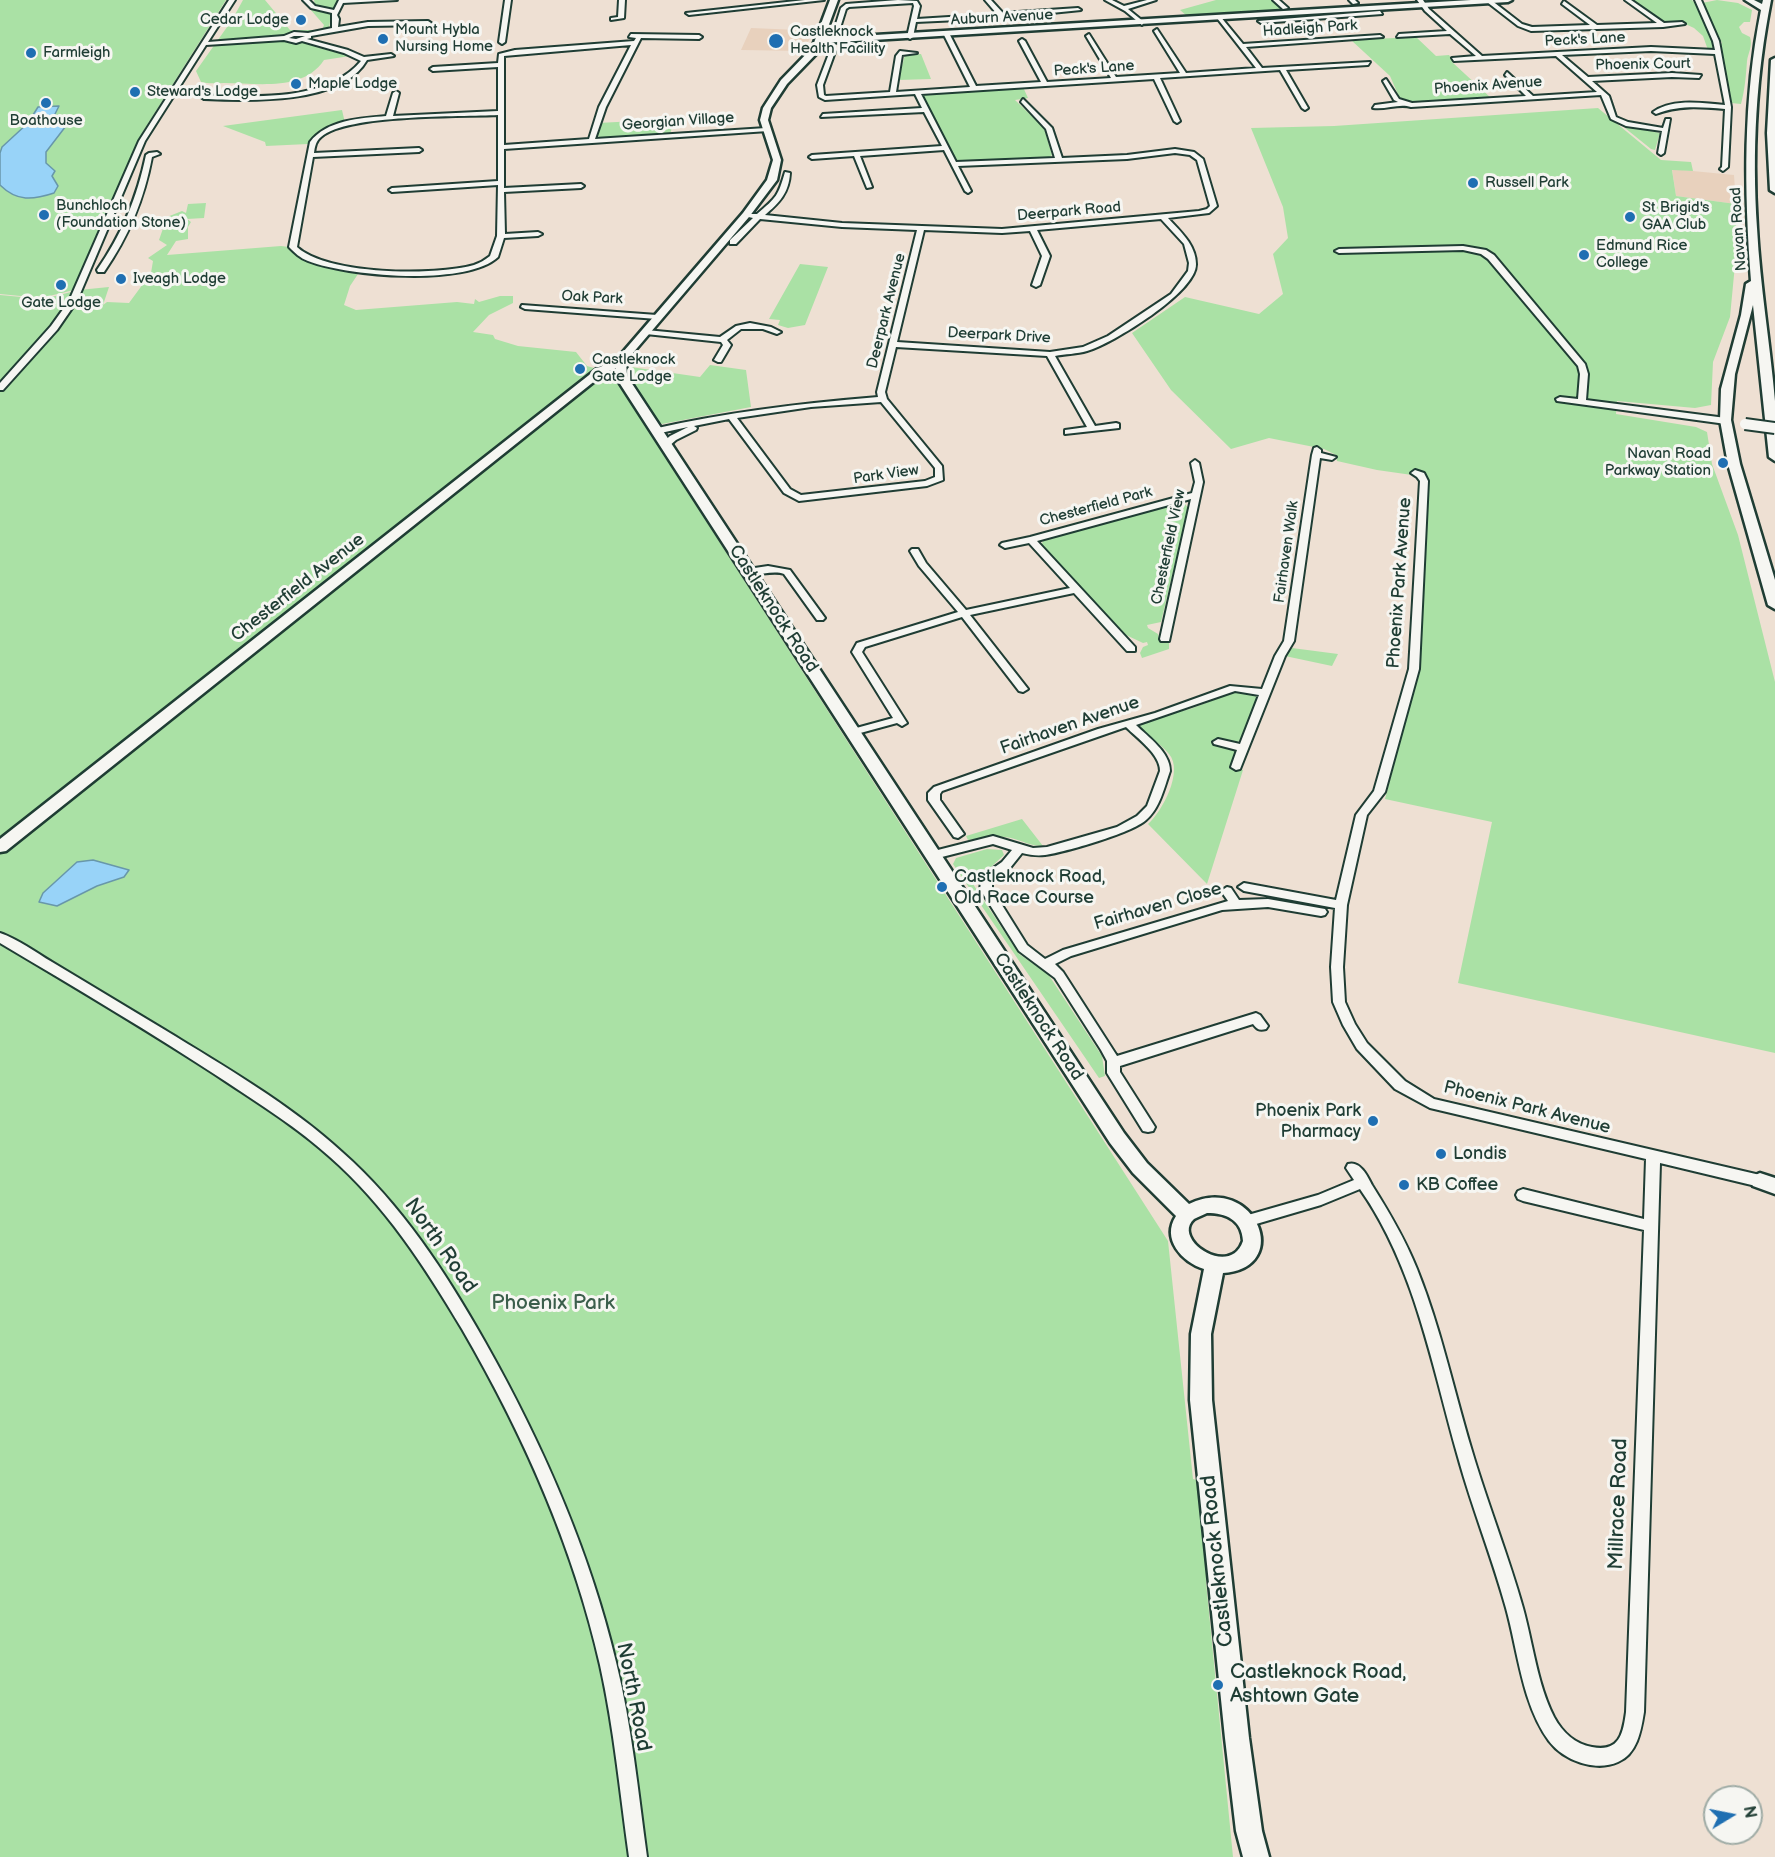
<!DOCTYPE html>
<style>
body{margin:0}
#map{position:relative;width:1775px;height:1857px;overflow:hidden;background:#eee0d3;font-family:"Balsamiq Sans",sans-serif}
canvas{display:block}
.north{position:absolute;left:1703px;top:1785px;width:60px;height:60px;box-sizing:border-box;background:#f6f6f2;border:2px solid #a0aca6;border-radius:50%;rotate:80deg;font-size:16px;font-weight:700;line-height:24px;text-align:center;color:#1f3d34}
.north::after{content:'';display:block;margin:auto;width:21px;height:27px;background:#1f6fb2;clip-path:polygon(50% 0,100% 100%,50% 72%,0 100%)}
</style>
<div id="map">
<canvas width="1775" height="1857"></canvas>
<div class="north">N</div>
</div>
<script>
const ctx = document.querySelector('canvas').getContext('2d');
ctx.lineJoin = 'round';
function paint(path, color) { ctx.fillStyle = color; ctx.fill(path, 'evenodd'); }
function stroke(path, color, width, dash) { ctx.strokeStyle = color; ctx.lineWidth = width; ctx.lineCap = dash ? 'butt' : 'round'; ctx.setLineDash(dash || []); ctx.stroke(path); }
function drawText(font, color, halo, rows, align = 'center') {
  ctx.font = font + ' "Balsamiq Sans",sans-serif'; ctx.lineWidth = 6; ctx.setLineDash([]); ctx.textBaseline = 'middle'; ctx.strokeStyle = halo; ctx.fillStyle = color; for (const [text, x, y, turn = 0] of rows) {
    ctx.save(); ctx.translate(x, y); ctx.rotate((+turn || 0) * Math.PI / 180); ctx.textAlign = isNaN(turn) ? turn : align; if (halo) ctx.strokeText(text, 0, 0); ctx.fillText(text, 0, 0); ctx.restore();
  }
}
paint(new Path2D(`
 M751 28 798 30 815 31 802 51 741 50Z
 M1672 169 1734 175 1736 204 1676 196Z`), '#e8d1bd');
paint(new Path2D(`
 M0 0H226L142 133 74 290 41 298 0 294Z
 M243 0H265L290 30H315L310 39 316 47 350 56 324 60C303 92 256 83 224 83 216 83 209 84 201 82L196 71 232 20Z
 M314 0H339L331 14 329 29 322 30 324 25 310 9 315 5Z
 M1216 0H1273L1286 12 1187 16 1180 10Z
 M1633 0H1692C1701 10 1715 35 1712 48L1708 50 1703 36 1694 28 1681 22 1663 21Z
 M1717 0 1738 3 1752 10 1750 22H1744L1739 27 1742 33 1750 37C1753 46 1748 53 1747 61 1746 75 1745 89 1741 104L1731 103 1720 45 1722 43 1702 3Z
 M1416 37 1436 56 1449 55 1454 61 1452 62 1491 98 1405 102 1400 99 1390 76 1351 40Z
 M921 54 931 79 898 80 905 55Z
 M1023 87 1028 98 1015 100 1044 128 1052 155 1050 157 967 162 956 160 923 95Z
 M1598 108 1661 160 1691 162 1693 171 1672 170 1676 196 1736 204V254L1730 317 1713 362 1711 405 1695 408 1617 401 1616 414 1696 427 1707 432 1712 464 1738 535 1775 682V1053L1458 983 1492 822 1385 799 1419 670 1427 478 1416 471 1412 475 1377 470 1337 461 1336 455 1324 449 1269 438 1231 449 1171 390 1132 333 1185 297 1259 314 1283 294 1273 254 1288 238 1283 207 1251 128 1334 126Z
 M342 110 345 123 322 131 308 144 266 146 265 142 223 126Z
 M674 119 670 135 603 139 596 135 598 123Z
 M1620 124 1660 133 1655 150 1651 149Z
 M206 203 204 218 187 219 191 222 188 227V239L176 241 167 255 281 246 289 247 306 261 334 269 360 271 350 286 344 305 356 310 457 302 474 304 475 299 479 302 500 296H513V303L489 315 473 332 493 335 495 339 518 346 576 352 587 366 611 373 1168 1241 1193 1479 1197 1480 1209 1559 1206 1582 1233 1857H0V295L43 299 79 290 109 287 103 305 107 302 129 303 151 273 153 261 148 258 167 245 159 240 167 217 182 211 186 213 188 204Z
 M800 264 828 267 805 325 788 328 778 325 780 320 769 319Z
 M710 365 746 370 751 407 662 424 657 421 628 373 631 367 700 377Z
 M1176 503 1185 504 1188 508 1187 514 1161 622 1147 625 1148 628 1158 634 1160 642 1169 643V649L1142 658 1140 653 1143 647 1148 645 1147 642 1143 643 1126 635 1041 546 1043 541Z
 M1292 648 1338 654 1332 666 1285 656Z
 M1237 691 1254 693 1258 699 1243 739 1235 743 1219 740 1217 745 1235 751 1233 765 1243 770 1207 884 1148 824C1162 812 1184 771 1169 754 1160 743 1146 736 1139 724L1144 720 1190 709Z
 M1022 819 1043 846C1030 846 1023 841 1011 838 997 835 982 838 968 840L966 836Z
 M987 849 1002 850 1004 855 991 867 976 875 973 884 1019 954 1048 974 1102 1056 1105 1076 1099 1078 953 864 956 858Z`), '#aae1a5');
const water = new Path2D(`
 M59 106 54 116 69 122 46 152V163L55 171 52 176 58 186 54 193C33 200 17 202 0 185V153L2 147 28 123 38 107Z
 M93 860 129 870 124 877 97 886 57 906 39 902 43 893 77 862Z`);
paint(water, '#98d3f8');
stroke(water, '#6897aa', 1.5);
const street = new Path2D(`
 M229 0H235L208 42 284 36 294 32 308 33 332 28V13L311 8 303 0H309L315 6 334 10 339 0H397L343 3 337 15 339 19 338 27 368 22 428 21 431 23 428 25 368 26 311 36V38L307 39 348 50 364 57 391 54 394 56 367 60C342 105 249 101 204 99L201 97 204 95C252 97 327 102 361 61L344 53 302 41 296 43 284 40 206 45 145 141 77 301 57 330 3 390H0V383L51 326 69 301 139 141ZM294 36H305L296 39 289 38Z
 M505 0H511L505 42 502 44 499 42Z
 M619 0H625L624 18 611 20V18L618 17Z
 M805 0H824L689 15 686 13Z
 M898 0 917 1 920 6 917 19 997 14 985 0H991L1003 13 1078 8 1081 10 1002 18 916 22 913 37 910 39 907 37 914 6 913 3 849 7 846 9 840 28 835 27 841 8 846 4Z
 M1105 0H1112L1124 6 1147 0H1156L1128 9 1144 22 1142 25 1125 11Z
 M1273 0H1279L1288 8 1283 9Z
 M1349 0H1355L1358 3 1353 4Z
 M1417 0H1423L1429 9 1482 56 1651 47 1715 50 1713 41 1695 0H1701L1719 41 1731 107 1728 167 1723 171 1720 169 1722 167 1725 109C1701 107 1678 105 1656 114L1653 112C1672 98 1703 103 1725 105L1715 54 1651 51 1562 55 1588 77 1672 73 1701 75 1699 78 1672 77 1592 81 1609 96 1616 117 1628 122 1663 128 1666 119H1670L1664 153 1661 155 1658 153 1662 131 1626 126 1611 119 1601 95 1411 107C1399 103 1386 110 1373 108L1375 105 1398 102 1394 100 1383 81 1386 79 1399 99 1412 103 1526 96 1505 75 1507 72 1533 96 1597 92 1556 56 1454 61 1452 58 1476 56 1450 34 1397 37 1399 34 1447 31 1425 11Z
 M1487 0H1491L1522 24 1532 27 1590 25 1562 4 1564 1 1597 25 1657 23 1625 0H1631L1664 23 1682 22 1685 24 1663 27 1531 31 1518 26 1487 2Z
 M1380 11 1382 14 1261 23 1258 21Z
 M1220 16 1243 44 1380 35 1383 37 1246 47 1262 68 1370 62 1368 65 1286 70 1308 108 1305 110 1302 108 1280 70 1160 78 1180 121 1177 123 1174 121 1154 79 921 94 956 162 1055 158 1046 129 1021 102 1023 99 1052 128 1062 158 1127 155 1175 149 1194 152 1203 159 1217 206 1209 213 1168 218C1180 231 1196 245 1196 264 1197 292 1112 344 1087 351 1077 354 1065 354 1055 356L1095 426 1116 423 1119 424V428L1065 434V430L1087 427 1047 356 896 347 885 392 887 399 942 466 943 480 927 486 799 501 784 493 729 419 694 426 697 428 696 430 676 440 668 447H662V443L670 436 688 427 656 434 653 433V429C727 412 803 403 878 397L877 392 917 230 842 227 760 219 736 244H730V240L753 218 744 216V214H757C777 197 778 196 785 172L790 173C789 193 779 203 765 215L842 223 1002 229 1199 211 1207 209 1210 206 1197 160 1190 155 1175 153 1127 159 958 166 971 191 968 193 965 191 944 150 860 156 872 187 867 188 854 156 812 159 809 157 812 155 942 146 924 112 821 117 823 114 922 108 915 94 825 100 819 97 817 85 830 51 835 52 823 85 824 95 826 96 890 92 896 56 900 51 917 53 902 55 896 92 970 87 944 35 947 33 950 35 976 86 1041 82 1019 41 1022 39 1025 41 1047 82 1111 78 1086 36 1089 34 1116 77 1180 73 1154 31 1157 29 1186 73 1256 68 1217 18ZM1161 219 1184 244 1189 263 1188 271 1171 294 1108 336 1083 347 1050 352 897 342 924 230 1002 233 1030 231 1042 256 1032 285 1036 287 1040 285 1050 256 1037 230ZM881 402 935 468V477L925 481 801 495 790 489 737 418 811 407Z
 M631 34 699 35 702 37 699 39 641 38 606 107 595 139 766 128 769 130 768 131 504 149V188L581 184 584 186 581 188 504 192 505 234 538 232 542 234 538 236 504 238 498 257C466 287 346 276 308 261 300 258 295 253 289 247L310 142C327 120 360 118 386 116L393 93 396 91 399 93 393 116 498 111V67L433 71 430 69 433 67 498 63 499 54 515 50 634 41 636 38 629 37ZM631 45 599 107 589 139 504 145V56ZM498 115V181L392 188 389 190 392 192 498 185 497 236 490 256C485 260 480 263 474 265 435 276 327 275 297 247L313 157 419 152 422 150 419 148 314 153C315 146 316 141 321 137 347 114 460 117 498 115Z
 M149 153 157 152 160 154 152 157C144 200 129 236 104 272H98L97 270C122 234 137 198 146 155Z
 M1463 246 1486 250 1494 255 1585 364 1588 374 1586 400 1726 418 1730 421 1726 424 1557 401 1556 399 1560 397 1578 399 1580 374 1578 366 1488 259 1481 254 1463 250 1339 253 1335 251 1339 249Z
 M522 305 657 315 661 317 657 319 525 309 521 307Z
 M750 323 771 327 781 332 777 334 763 329H741L727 340 731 345 721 362H718L714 360 723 345 721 342 646 334 642 332 646 330 720 337 736 326Z
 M1317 447 1321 450V453L1336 457 1332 460 1320 458 1294 641 1285 656 1240 769 1236 770 1231 767 1237 750 1214 744 1213 742 1218 739 1240 744 1259 695 1235 691 1136 725C1148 737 1170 752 1170 771 1164 788 1160 808 1146 820 1132 833 1065 852 1045 855 1037 856 1030 855 1022 853L1010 868 992 881V889L1027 945 1045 959 1063 950 1228 901 1221 891 1227 887 1231 888 1239 900 1268 899 1325 909 1327 912 1325 915 1321 916 1268 907 1222 910 1071 956 1055 964 1063 972 1117 1056 1256 1013 1260 1015 1268 1026 1266 1029C1259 1031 1257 1029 1253 1024L1120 1066V1072L1155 1127 1153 1131 1148 1132 1143 1131 1107 1073V1061L1101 1050 1055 978 1019 951 980 889 982 876 1002 862 1012 850 993 844 934 859 928 855 930 852 993 836 1033 848 1047 847 1117 827 1137 816 1147 806 1160 771C1160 754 1138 739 1126 727L942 791 940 794V800L964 834 958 838 954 837 928 800V793L934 787 1098 729 1155 713 1230 686 1262 689 1275 656 1284 641 1312 455 1314 448Z
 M1195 460 1199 463 1203 482 1169 641H1161L1160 639 1191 499 1037 541 1135 647V651H1127L1074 593 970 615 1028 689 1023 692 1019 691 962 617 865 647 862 652 907 723 902 726 897 723 853 735 849 734 848 732 849 730 893 718 852 652 857 643 958 612 919 566 910 551 912 549H918L926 563 966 610 1070 588 1029 543 1005 548 1000 545 1002 543 1030 537 1192 493 1195 482 1191 463Z
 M1415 470 1424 473 1428 481 1419 669 1385 792 1367 815 1347 905 1343 967 1345 1002 1355 1024 1367 1043 1405 1081 1434 1099 1760 1175 1765 1177 1767 1181 1765 1185 1760 1187 1660 1163 1644 1712C1641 1731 1637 1754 1618 1762 1596 1772 1564 1761 1549 1741 1522 1704 1518 1651 1506 1608 1492 1557 1472 1508 1458 1457 1432 1366 1415 1267 1360 1189L1321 1205 1246 1227 1241 1225 1239 1221 1241 1217 1318 1195 1354 1180 1346 1168 1348 1164C1360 1160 1368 1177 1372 1185 1389 1212 1405 1239 1417 1269 1442 1331 1455 1397 1475 1461 1490 1510 1509 1558 1523 1608 1533 1644 1537 1683 1554 1717 1562 1732 1575 1744 1592 1747 1619 1752 1623 1735 1626 1712L1644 1230 1523 1201 1518 1199 1516 1195 1518 1191 1523 1189 1644 1219 1646 1159 1430 1108 1395 1089 1357 1049 1343 1025 1333 1002 1331 967 1335 908 1244 891 1238 887 1244 883 1336 900 1356 815 1374 791 1409 669 1420 481 1417 477 1411 473Z
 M768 566 790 570 825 618 823 620H817L784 574C771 569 753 579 743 572L748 569Z
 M0 933C18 939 35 952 52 962 90 985 127 1007 165 1030 224 1066 291 1105 342 1152 402 1205 446 1273 485 1342 542 1443 589 1549 616 1662 632 1726 638 1792 647 1857H629C620 1793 614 1728 600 1665 573 1546 523 1434 462 1329 425 1267 385 1205 330 1157 298 1128 261 1105 225 1081 152 1033 76 988 0 943Z`);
const secondary = new Path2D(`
 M830 0H838L824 38 1471 0H1512L1508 2 822 43 819 51 787 84 771 108 768 120 781 160 777 180 749 217 626 361 627 376 1124 1133 1147 1163 1189 1204C1254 1172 1295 1268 1223 1273L1211 1334 1212 1400 1249 1738 1262 1831 1269 1857H1243L1236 1831 1225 1738 1190 1400 1191 1334 1204 1269C1182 1262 1161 1239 1176 1216L1133 1173 1110 1143 615 376 616 368 606 372 6 851 0 852V839L598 368 617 359 743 213 767 180 773 160 760 120 763 108 781 80 812 48ZM1207 1213C1226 1213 1242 1220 1243 1241 1230 1279 1171 1239 1194 1219 1198 1217 1203 1215 1207 1213Z
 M1745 0H1754L1762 4 1763 0H1771C1756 76 1752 150 1757 228 1760 286 1770 343 1775 401 1775 421 1775 441 1775 461L1769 457 1753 305 1735 374 1731 420 1740 464 1775 580V609L1768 605 1728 464 1720 420 1721 389 1741 315 1746 284 1751 281C1744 189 1743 100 1761 10Z
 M1775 58V193L1770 190 1767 133 1771 60Z
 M1760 1173 1775 1178V1194L1753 1186 1751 1181 1753 1176Z`);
stroke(street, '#1f3d34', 4);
stroke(secondary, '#1f3d34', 5);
paint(street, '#f6f6f2');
paint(secondary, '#f6f6f2');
const secondaryBridge = new Path2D(`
 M1745 424 1775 428`);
stroke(secondaryBridge, '#1f3d34', 14, []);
stroke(secondaryBridge, '#f6f6f2', 10);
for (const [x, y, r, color] of [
 [301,20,6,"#1f6fb2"],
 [383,39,6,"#1f6fb2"],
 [776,41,8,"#1f6fb2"],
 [31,53,6,"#1f6fb2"],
 [296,84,6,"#1f6fb2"],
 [135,92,6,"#1f6fb2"],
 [46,103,6,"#1f6fb2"],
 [1473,183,6,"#1f6fb2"],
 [44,215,6,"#1f6fb2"],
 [1630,217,6,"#1f6fb2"],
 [1584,255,6,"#1f6fb2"],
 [121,279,6,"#1f6fb2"],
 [61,285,6,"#1f6fb2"],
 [580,369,6,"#1f6fb2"],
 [1723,463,6,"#1f6fb2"],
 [942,887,6,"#1f6fb2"],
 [1373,1121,6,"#1f6fb2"],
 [1441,1154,6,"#1f6fb2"],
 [1404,1185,6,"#1f6fb2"],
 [1218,1685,6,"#1f6fb2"]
]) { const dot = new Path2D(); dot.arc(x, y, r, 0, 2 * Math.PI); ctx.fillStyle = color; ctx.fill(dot); stroke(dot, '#f6f6f2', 2); }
drawText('15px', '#1f3d34', '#f6f6f2', [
 ["Auburn Avenue",1002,18,-3],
 ["Hadleigh Park",1310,29,-4],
 ["Peck's Lane",1585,40,-3],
 ["Phoenix Court",1643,65,-1],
 ["Peck's Lane",1094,69,-4],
 ["Phoenix Avenue",1488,86,-4],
 ["Georgian Village",678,122,-4],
 ["Deerpark Road",1069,212,-5],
 ["Navan Road",1739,229,-94],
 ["Oak Park",592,298,3],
 ["Deerpark Avenue",887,311,-76],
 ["Deerpark Drive",999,336,3],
 ["Park View",886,475,-8],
 ["Chesterfield Park",1096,507,-15],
 ["Chesterfield View",1169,547,-78],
 ["Fairhaven Walk",1287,552,-82]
]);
drawText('15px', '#1f3d34', '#f6f6f2', [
 ["Cedar Lodge",289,20,"right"],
 ["Mount Hybla",395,30],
 ["Nursing Home",395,47],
 ["Castleknock",790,32],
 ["Health Facility",790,49],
 ["Farmleigh",43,53],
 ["Maple Lodge",308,84],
 ["Steward's Lodge",147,92],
 ["Boathouse",46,121,"center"],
 ["Russell Park",1485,183],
 ["Bunchloch",56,206],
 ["(Foundation Stone)",56,223],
 ["St Brigid's",1642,208],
 ["GAA Club",1642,225],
 ["Edmund Rice",1596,246],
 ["College",1596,263],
 ["Iveagh Lodge",133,279],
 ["Gate Lodge",61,303,"center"],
 ["Castleknock",592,360],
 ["Gate Lodge",592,377],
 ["Navan Road",1711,454,"right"],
 ["Parkway Station",1711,471,"right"]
], 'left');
drawText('18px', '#1f3d34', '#f6f6f2', [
 ["Phoenix Park Avenue",1400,583,-86],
 ["Chesterfield Avenue",298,588,-38],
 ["Castleknock Road",773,609,57],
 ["Fairhaven Avenue",1070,726,-19],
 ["Fairhaven Close",1158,907,-16],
 ["Castleknock Road",1038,1017,57],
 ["Phoenix Park Avenue",1527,1108,14]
]);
drawText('18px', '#1f3d34', '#f6f6f2', [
 ["Castleknock Road,",954,877],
 ["Old Race Course",954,898],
 ["Phoenix Park",1361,1111,"right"],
 ["Pharmacy",1361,1132,"right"],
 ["Londis",1453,1154],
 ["KB Coffee",1416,1185]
], 'left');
drawText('21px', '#1f3d34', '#f6f6f2', [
 ["North Road",440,1246,55],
 ["Millrace Road",1619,1504,-88],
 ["Castleknock Road",1218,1561,-96],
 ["North Road",633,1697,79]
]);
drawText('21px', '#3b5e4b', '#f6f6f2', [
 ["Phoenix Park",553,1304]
]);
drawText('21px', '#1f3d34', '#f6f6f2', [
 ["Castleknock Road,",1230,1673],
 ["Ashtown Gate",1230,1697]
], 'left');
</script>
